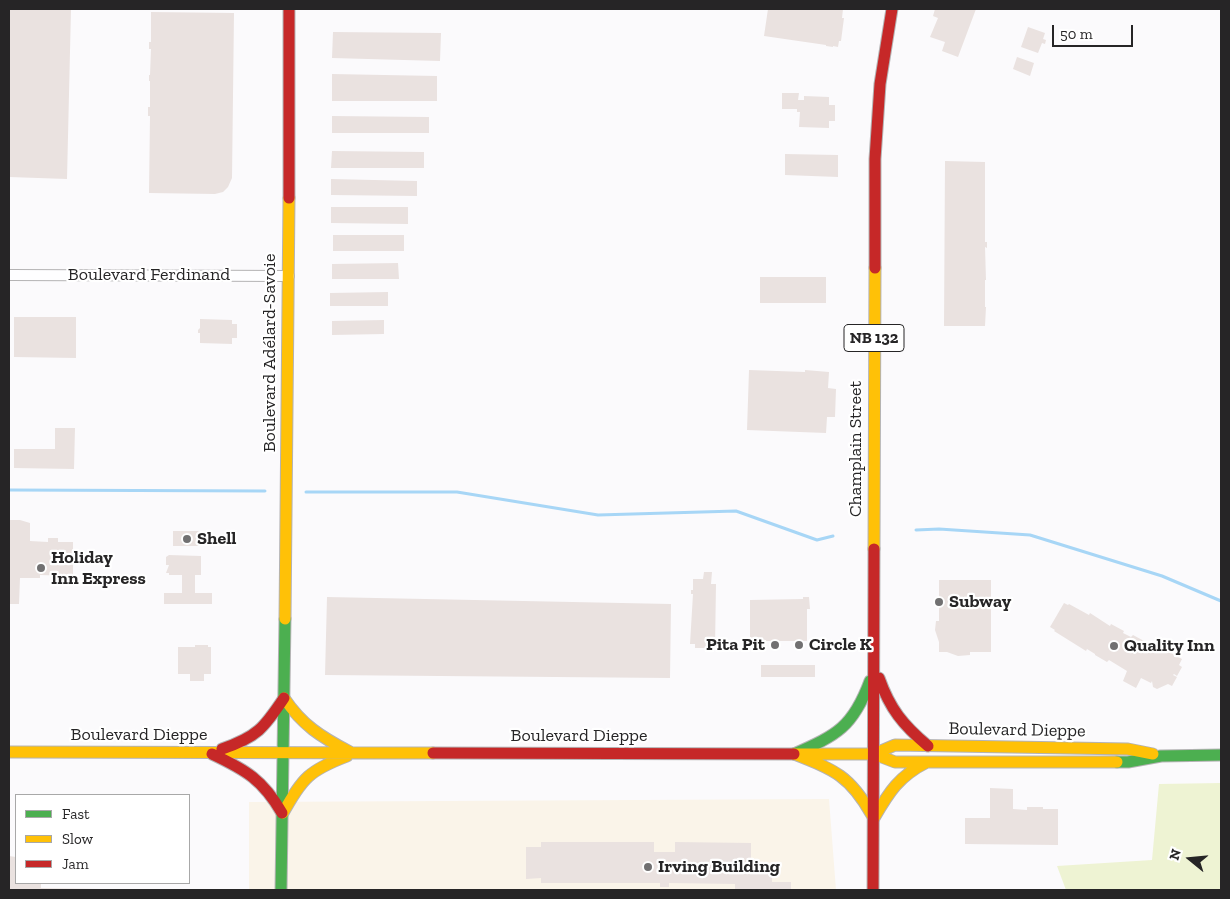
<!DOCTYPE html>
<meta charset="utf-8">
<style>
body{margin:0}
#map{position:relative;width:1230px;height:899px;overflow:hidden;background:#fbfafc;font-family:"Zilla Slab",serif}
canvas{display:block}
.frame{position:absolute;inset:0;border:10px solid #262526;pointer-events:none}
.legend{position:absolute;left:15px;top:794px;width:175px;height:90px;box-sizing:border-box;background:#fff;border:1px solid #a8a8a8;margin:0;padding:6px 9px;list-style:none;font-size:15px;color:#262526}
.legend li{display:flex;align-items:center;gap:10px;height:25px}
.legend b{width:25px;border:1px solid #a8a8a8}
.north{position:absolute;left:1165px;top:834px;width:50px;height:50px;-webkit-text-stroke:4px #fff;paint-order:stroke;rotate:287deg;font-size:14px;font-weight:700;line-height:20px;text-align:center;color:#262526}
.north::after{content:'';display:block;margin:auto;width:18px;height:22px;background:#262526;clip-path:polygon(50% 0,100% 100%,50% 72%,0 100%)}
.scale{position:absolute;left:1052px;top:25px;width:81px;height:22px;box-sizing:border-box;border:2px solid #262526;border-top:0;padding-left:6px;font-size:15px;line-height:18px;white-space:nowrap;color:#262526;-webkit-text-stroke:4px #fff;paint-order:stroke}
</style>
<div id="map">
<canvas width="1230" height="899"></canvas>
<div class="frame"></div>
<ul class="legend">
<li><b style="height:6px;background:#4caf50"></b>Fast</li>
<li><b style="height:6px;background:#ffc107"></b>Slow</li>
<li><b style="height:6px;background:#c62828"></b>Jam</li>
</ul>
<div class="north">N</div>
<div class="scale">50 m</div>
</div>
<script>
const ctx = document.querySelector('canvas').getContext('2d');
ctx.lineJoin = 'round';
function paint(path, color) { ctx.fillStyle = color; ctx.fill(path, 'evenodd'); }
function stroke(path, color, width, dash) { ctx.strokeStyle = color; ctx.lineWidth = width; ctx.lineCap = dash ? 'butt' : 'round'; ctx.setLineDash(dash || []); ctx.stroke(path); }
function drawText(font, color, halo, rows, align = 'center') {
  ctx.font = font + ' "Zilla Slab",serif'; ctx.lineWidth = 4.5; ctx.setLineDash([]); ctx.textBaseline = 'middle'; ctx.strokeStyle = halo; ctx.fillStyle = color; for (const [text, x, y, turn = 0] of rows) {
    ctx.save(); ctx.translate(x, y); ctx.rotate((+turn || 0) * Math.PI / 180); ctx.textAlign = isNaN(turn) ? turn : align; if (halo) ctx.strokeText(text, 0, 0); ctx.fillText(text, 0, 0); ctx.restore();
  }
}
paint(new Path2D(`
 M829 799 836 890H249V802Z`), '#faf4e9');
paint(new Path2D(`
 M1221 783V890H1066L1057 866 1152 860 1159 784Z`), '#eef3d3');
stroke(new Path2D(`
 M9 490 265 491
 M306 492H457L598 515 736 511 817 540 833 536
 M916 530 939 529 1030 535 1162 576 1221 601`), '#a7d6f6', 3);
paint(new Path2D(`
 M9 9H71L67 179 9 177Z
 M768 9H843L842 18H844L841 41H839L838 47 833 46V47L826 46V45L764 36Z
 M935 9H976L958 57 942 51 945 42 930 37 938 18 933 16Z
 M151 12 234 13 232 178 228 187 223 192 215 194 149 193 150 116H148V107H150V81H149V75H150L151 49H149V42H151Z
 M1028 27 1045 33 1043 39 1046 40 1045 44 1042 43 1038 53 1021 47Z
 M333 32 441 33 440 61 332 58Z
 M1017 57 1034 63 1030 76 1013 69Z
 M332 74 437 76V101H332Z
 M782 93H799L798 100H804V96L829 97V105H835V121H829V128L799 127 800 112H797V109H782Z
 M332 116 429 117V133H332Z
 M332 151 424 152V168H331Z
 M785 154 838 155V177L785 175Z
 M945 161 985 162V242H987V248L985 247 986 280H985V307H986L985 326H944Z
 M331 179 417 181V196L331 195Z
 M331 207H408V224L331 223Z
 M333 235H404V251H333Z
 M398 263 399 279H332V264Z
 M760 277H826V303H760Z
 M388 292V306H330V293Z
 M14 317H76V358L14 357Z
 M200 319 232 320V324H237V338H232V344L200 343V333H198V330L200 328Z
 M384 320V334L332 335V321Z
 M749 370 805 372V370L829 372 828 388 836 389 835 417H827L826 433 747 430Z
 M55 428H75L74 469 14 468V449H55Z
 M9 520H20L30 523V541L48 542V538H58V542H73V576L40 575V578H20L19 604H9Z
 M173 531H201V546H173Z
 M169 555 201 556V575H195V593H212V604H164V593H182V575H169V573H166L169 565H166V557Z
 M704 572H712L711 584H716L715 648H695V644H690L693 594H691V590H693V579H703Z
 M939 580H991V652H970V655L958 656 947 652H939V642L935 630 936 621H939Z
 M327 597 671 604 670 678 325 675Z
 M803 597H809L810 609H807V641H750V600L803 599Z
 M1064 603 1068 605 1069 604 1089 615 1090 613 1110 626 1111 624 1124 631 1123 633 1131 637 1133 635 1157 648 1156 650 1160 652 1162 648 1182 659 1179 665 1182 667 1177 676 1174 674 1173 675 1177 677 1172 686 1168 684 1157 689 1153 687 1152 681 1151 683 1141 678 1136 688 1123 681 1127 671 1109 660 1107 662 1095 655V654L1087 649 1086 651 1054 631 1055 630 1050 627Z
 M195 645H208V647H211V674H204V681H190V674H178V647H195Z
 M761 665H815V677H761Z
 M990 788 1013 789V809L1027 810V807H1043V809H1058V845L965 844V818H990Z
 M541 842H654V852H675V842L751 843V863H763L768 866 772 872V882H791V890H735V884L669 883V887H660V883H541V878L526 879V847H541Z
 M9 856 16 857V883H41V888L102 889V890H9Z`), '#eae2e0');
const street = new Path2D(`
 M9 275 289 276`);
const fast = new Path2D(`
 M794 754C837 735 853 727 870 681
 M1117 762H1128L1161 756 1221 755
 M281 890 285 619`);
const slow = new Path2D(`
 M874 549 875 268
 M285 619 289 198
 M284 698C302 725 321 737 350 752
 M9 752 433 753
 M794 754H874L895 762H1117
 M794 754C835 770 850 776 872 815
 M874 754 895 745 1128 749 1153 754
 M283 813C302 778 310 770 347 756
 M874 818C889 792 899 776 927 762`);
const jam = new Path2D(`
 M289 9V198
 M875 268V159L880 84 892 9
 M879 678C890 709 903 725 928 746
 M222 749C257 737 264 728 284 698
 M433 753 794 754
 M212 754C246 770 263 780 282 813
 M873 890 874 549`);
stroke(street, '#b4b3b4', 12);
stroke(fast, '#b4b3b4', 13);
stroke(slow, '#b4b3b4', 13);
stroke(jam, '#b4b3b4', 13);
stroke(street, '#fefeff', 10);
stroke(fast, '#4caf50', 11);
stroke(slow, '#ffc107', 11);
stroke(jam, '#c62828', 11);
for (const [x, y, r, color] of [
 [187,539,5,"#717071"],
 [41,568,5,"#717071"],
 [939,602,5,"#717071"],
 [775,645,5,"#717071"],
 [799,645,5,"#717071"],
 [1114,646,5,"#717071"],
 [648,867,5,"#717071"]
]) { const dot = new Path2D(); dot.arc(x, y, r, 0, 2 * Math.PI); ctx.fillStyle = color; ctx.fill(dot); stroke(dot, '#fff', 2); }
for (const [x, y, w] of [
 [874,338,60]
]) { const box = new Path2D(); box.roundRect(x - w / 2, y - 13.5, w, 27, 4); ctx.fillStyle = '#fff'; ctx.fill(box); stroke(box, '#262526', 1); }
drawText('bold 16px', '#262526', null, [
 ["NB 132",874,338]
]);
drawText('18px', '#262526', '#fff', [
 ["Boulevard Ferdinand",149,275],
 ["Boulevard Adélard-Savoie",270,353,-90],
 ["Champlain Street",856,449,-90],
 ["Boulevard Dieppe",1017,730,1],
 ["Boulevard Dieppe",139,735],
 ["Boulevard Dieppe",579,736]
]);
drawText('bold 18px', '#262526', '#fff', [
 ["Shell",197,539],
 ["Holiday",51,558],
 ["Inn Express",51,579],
 ["Subway",949,602],
 ["Pita Pit",765,645,"right"],
 ["Circle K",809,645],
 ["Quality Inn",1124,646],
 ["Irving Building",658,867]
], 'left');
</script>
